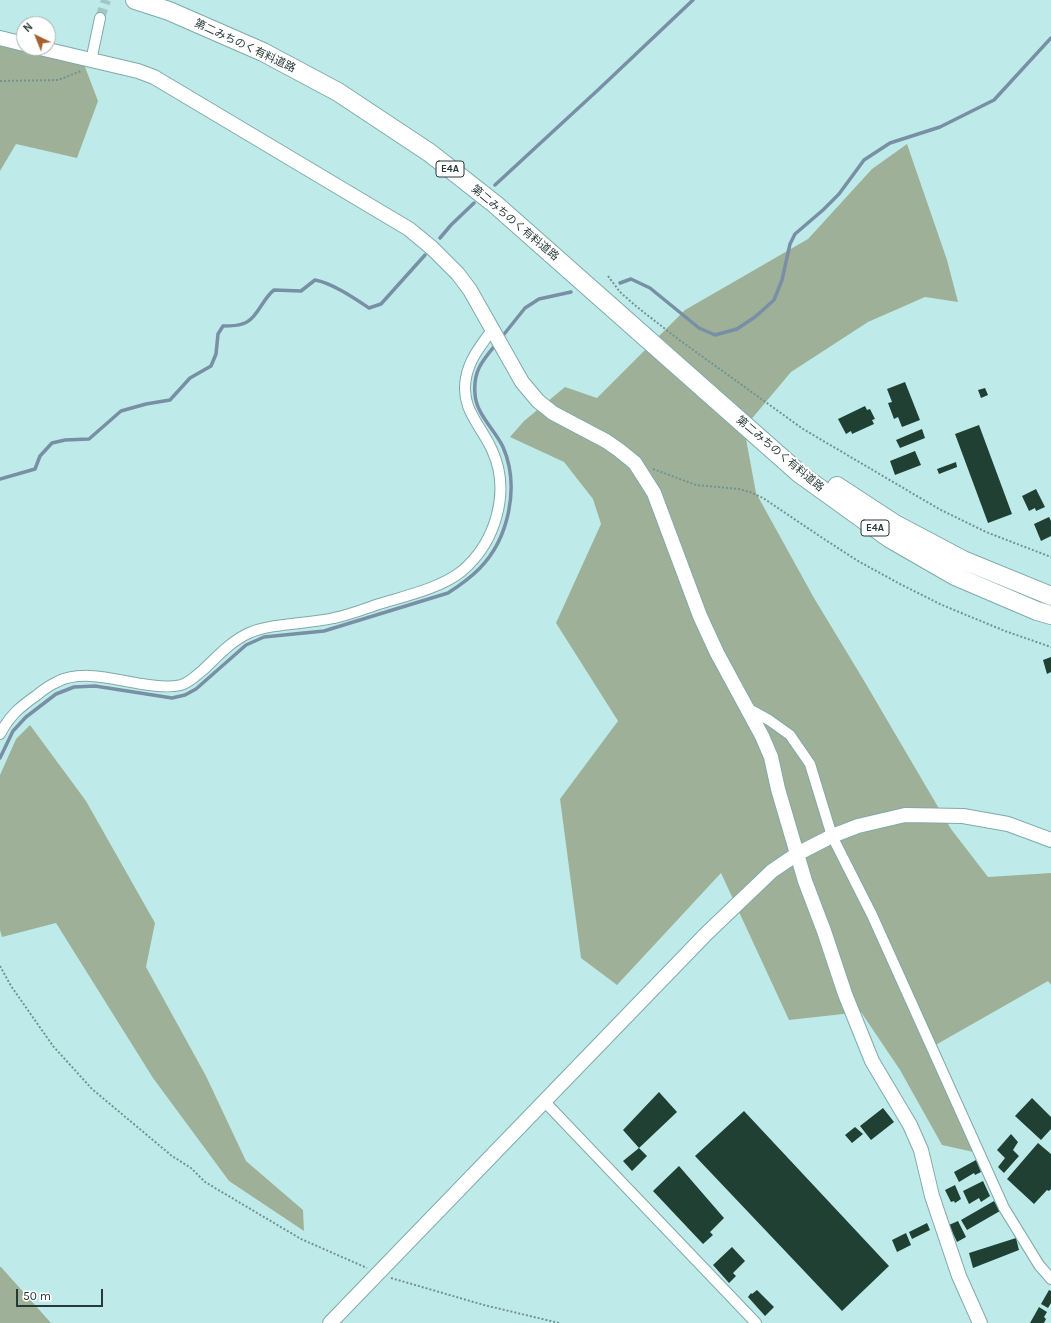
<!DOCTYPE html>
<meta charset="utf-8">
<style>
body{margin:0}
#map{position:relative;width:1051px;height:1323px;overflow:hidden;background:#beebe9;font-family:Karla,sans-serif}
canvas{display:block}
.north{position:absolute;left:16px;top:16px;width:40px;height:40px;box-sizing:border-box;background:#fff;border:1px solid #a9b0af;border-radius:50%;rotate:317deg;font-size:11px;font-weight:700;line-height:16px;text-align:center;color:#273938}
.north::after{content:'';display:block;margin:auto;width:14px;height:18px;background:#a56230;clip-path:polygon(50% 0,100% 100%,50% 72%,0 100%)}
.scale{position:absolute;left:16px;top:1289px;width:87px;height:18px;box-sizing:border-box;border:2px solid #273938;border-top:0;padding-left:5px;font-size:12px;line-height:14px;white-space:nowrap;color:#273938;-webkit-text-stroke:3px #fff;paint-order:stroke}
</style>
<div id="map">
<canvas width="1051" height="1323"></canvas>
<div class="north">N</div>
<div class="scale">50 m</div>
</div>
<script>
const ctx = document.querySelector('canvas').getContext('2d');
ctx.lineJoin = 'round';
function paint(path, color) { ctx.fillStyle = color; ctx.fill(path, 'evenodd'); }
function stroke(path, color, width, dash) { ctx.strokeStyle = color; ctx.lineWidth = width; ctx.lineCap = dash ? 'butt' : 'round'; ctx.setLineDash(dash || []); ctx.stroke(path); }
function drawText(font, color, halo, rows, align = 'center') {
  ctx.font = font + ' Karla,"Noto Sans JP",sans-serif'; ctx.lineWidth = 4; ctx.setLineDash([]); ctx.textBaseline = 'middle'; ctx.strokeStyle = halo; ctx.fillStyle = color; for (const [text, x, y, turn = 0] of rows) {
    ctx.save(); ctx.translate(x, y); ctx.rotate((+turn || 0) * Math.PI / 180); ctx.textAlign = isNaN(turn) ? turn : align; if (halo) ctx.strokeText(text, 0, 0); ctx.fillText(text, 0, 0); ctx.restore();
  }
}
paint(new Path2D(`
 M0 39 24 48H38L82 59 98 101 77 158 16 144 0 171Z
 M907 144 947 260 958 302 925 297 868 322 791 372 744 428 756 493 814 598 863 679 951 829 988 877 1051 873V985L1048 981 932 1047 978 1153 942 1145 900 1070 861 1012 789 1020 721 873 617 985 581 958 560 799 618 721 556 623 601 524 593 499 564 462 510 437 524 421 565 387 597 398 685 310 808 239 872 169Z
 M30 725 86 801 155 923 146 967 206 1076 246 1161 303 1210 304 1231 229 1181 153 1078 56 923 2 937 0 930V775L16 739Z
 M0 1267H1L51 1323H0Z`), '#9eb198');
stroke(new Path2D(`
 M495 185 599 89 693 0
 M440 238 451 225 474 203
 M620 283 631 279 650 288 699 328 715 335 737 329 755 317 774 300 782 280 790 244 795 234 823 210 839 194 864 160 890 143 940 127 994 100 1051 38
 M501 338 525 308 539 299 571 292
 M0 479 35 469 40 456 52 443 65 440 89 439 121 411 146 404 170 400 190 378 211 366 216 354 218 334 223 326C229 326 237 326 242 324 257 320 262 299 274 290L301 291 315 280C332 283 354 298 369 308L381 304 425 255
 M0 758 13 731 26 717 56 694 74 687 95 686 172 698 185 695 196 689 246 645 264 637 324 631 448 593C459 586 470 578 479 569 509 539 520 486 503 447 495 430 476 414 475 394 473 370 483 360 497 343`), '#798fa6', 3.5);
paint(new Path2D(`
 M905 382 920 420 902 427 898 417 894 419 888 403 892 402 887 389Z
 M985 388 988 395 981 398 978 390Z
 M865 406 867 410 870 409 875 419 872 420 874 424 852 434 851 431 846 434 838 419Z
 M979 425 1012 514 988 523 955 434Z
 M922 429 925 438 900 448 896 440Z
 M915 451 921 465 895 475 890 461Z
 M956 462 957 467 939 474 937 469Z
 M1036 489 1045 507 1036 511 1035 508 1029 511 1022 496Z
 M1049 517 1051 521V536L1041 541 1034 524Z
 M1051 657V672L1047 674 1043 660Z
 M659 1092 677 1112 639 1148 623 1130Z
 M1032 1098 1051 1117V1129L1041 1140 1015 1116Z
 M883 1108 894 1122 871 1140 860 1126Z
 M744 1111 889 1266 842 1311 695 1156Z
 M855 1127 863 1134 852 1143 845 1135Z
 M1011 1134 1018 1142 1013 1150 1019 1156 1004 1173 998 1167 1005 1158 997 1150Z
 M1038 1143 1051 1154V1189L1049 1191 1047 1190 1034 1204 1007 1179Z
 M639 1148 647 1156 632 1171 623 1161Z
 M976 1160 981 1172 975 1175 974 1173 959 1182 954 1172Z
 M679 1166 724 1218 710 1232 713 1235 703 1244 653 1191Z
 M983 1181 990 1196 981 1202 979 1198 969 1204 963 1191Z
 M955 1185 961 1199 955 1203 954 1201 951 1202 945 1190Z
 M994 1201 1000 1211 967 1230 961 1220Z
 M958 1221 966 1237 957 1242 949 1225Z
 M927 1223 930 1230 912 1239 909 1232Z
 M906 1233 911 1245 897 1252 892 1240Z
 M1016 1238 1019 1250 973 1268 969 1253Z
 M732 1247 745 1261 733 1273 736 1276 729 1283 713 1265Z
 M757 1290 774 1307 765 1316 748 1297 751 1293 752 1294Z
 M1049 1290 1051 1291V1303L1048 1308 1041 1304Z
 M1039 1307 1047 1312 1044 1317 1046 1319 1044 1323H1030Z`), '#1f4033');
stroke(new Path2D(`
 M100 18 106 0`), '#a0c7c6', 10, [10, 5]);
const street = new Path2D(`
 M91 61 100 18
 M747 708 769 720 790 735 810 764 832 836 872 915 1004 1208 1039 1265 1051 1279
 M0 734C10 715 20 707 37 695 43 690 50 685 57 682 81 669 116 680 142 684 154 686 168 688 181 685 189 683 197 675 203 670 217 657 231 641 249 633 272 623 308 624 334 618 349 615 364 609 379 604 405 596 441 588 462 571 496 542 511 491 492 450 481 425 460 409 466 378 469 360 481 345 492 330
 M544 1101 756 1323`);
const secondary = new Path2D(`
 M0 38 24 44
 M40 48 138 71 154 77 409 229 432 248 458 274 470 290 522 382 538 401 553 413 606 441 619 450 635 463 654 493 700 616 717 653 762 736 771 757 778 789 805 881 824 931 845 994 872 1061 910 1125 921 1150 932 1196 959 1276 980 1323
 M330 1323 707 933 772 871 797 854 832 836 858 826 905 815 963 816 1008 824 1051 840`);
const highway = new Path2D(`
 M135 0 169 11 263 52 338 92 430 153 496 205 800 474 889 538 955 576 1037 611 1051 615
 M837 486 895 524 963 560 1051 596`);
stroke(street, '#7faaa9', 12);
stroke(secondary, '#7faaa9', 16);
stroke(highway, '#7faaa9', 20);
stroke(new Path2D(`
 M0 81 58 80 81 71
 M608 276 620 292 637 307 678 339 803 429 939 509 986 532 1051 557
 M653 469 696 485 739 489 750 492 763 498 824 539 858 561 900 584 942 605 1005 631 1051 647
 M0 966 11 986 53 1046 92 1089 172 1156 191 1168 205 1182 301 1239 367 1268
 M391 1278 484 1305 559 1323`), '#739391', 2, [2, 2]);
stroke(street, '#fff', 10);
stroke(secondary, '#fff', 14);
stroke(highway, '#fff', 18);
for (const [x, y, w] of [
 [450,169,28],
 [875,528,28]
]) { const box = new Path2D(); box.roundRect(x - w / 2, y - 8, w, 16, 3); ctx.fillStyle = '#fff'; ctx.fill(box); stroke(box, '#273938', 1); }
drawText('bold 10px', '#273938', null, [
 ["E4A",450,169],
 ["E4A",875,528]
]);
drawText('11px', '#273938', '#fff', [
 ["第二みちのく有料道路",245,46,25],
 ["第二みちのく有料道路",515,223,40],
 ["第二みちのく有料道路",780,454,40]
]);
</script>
